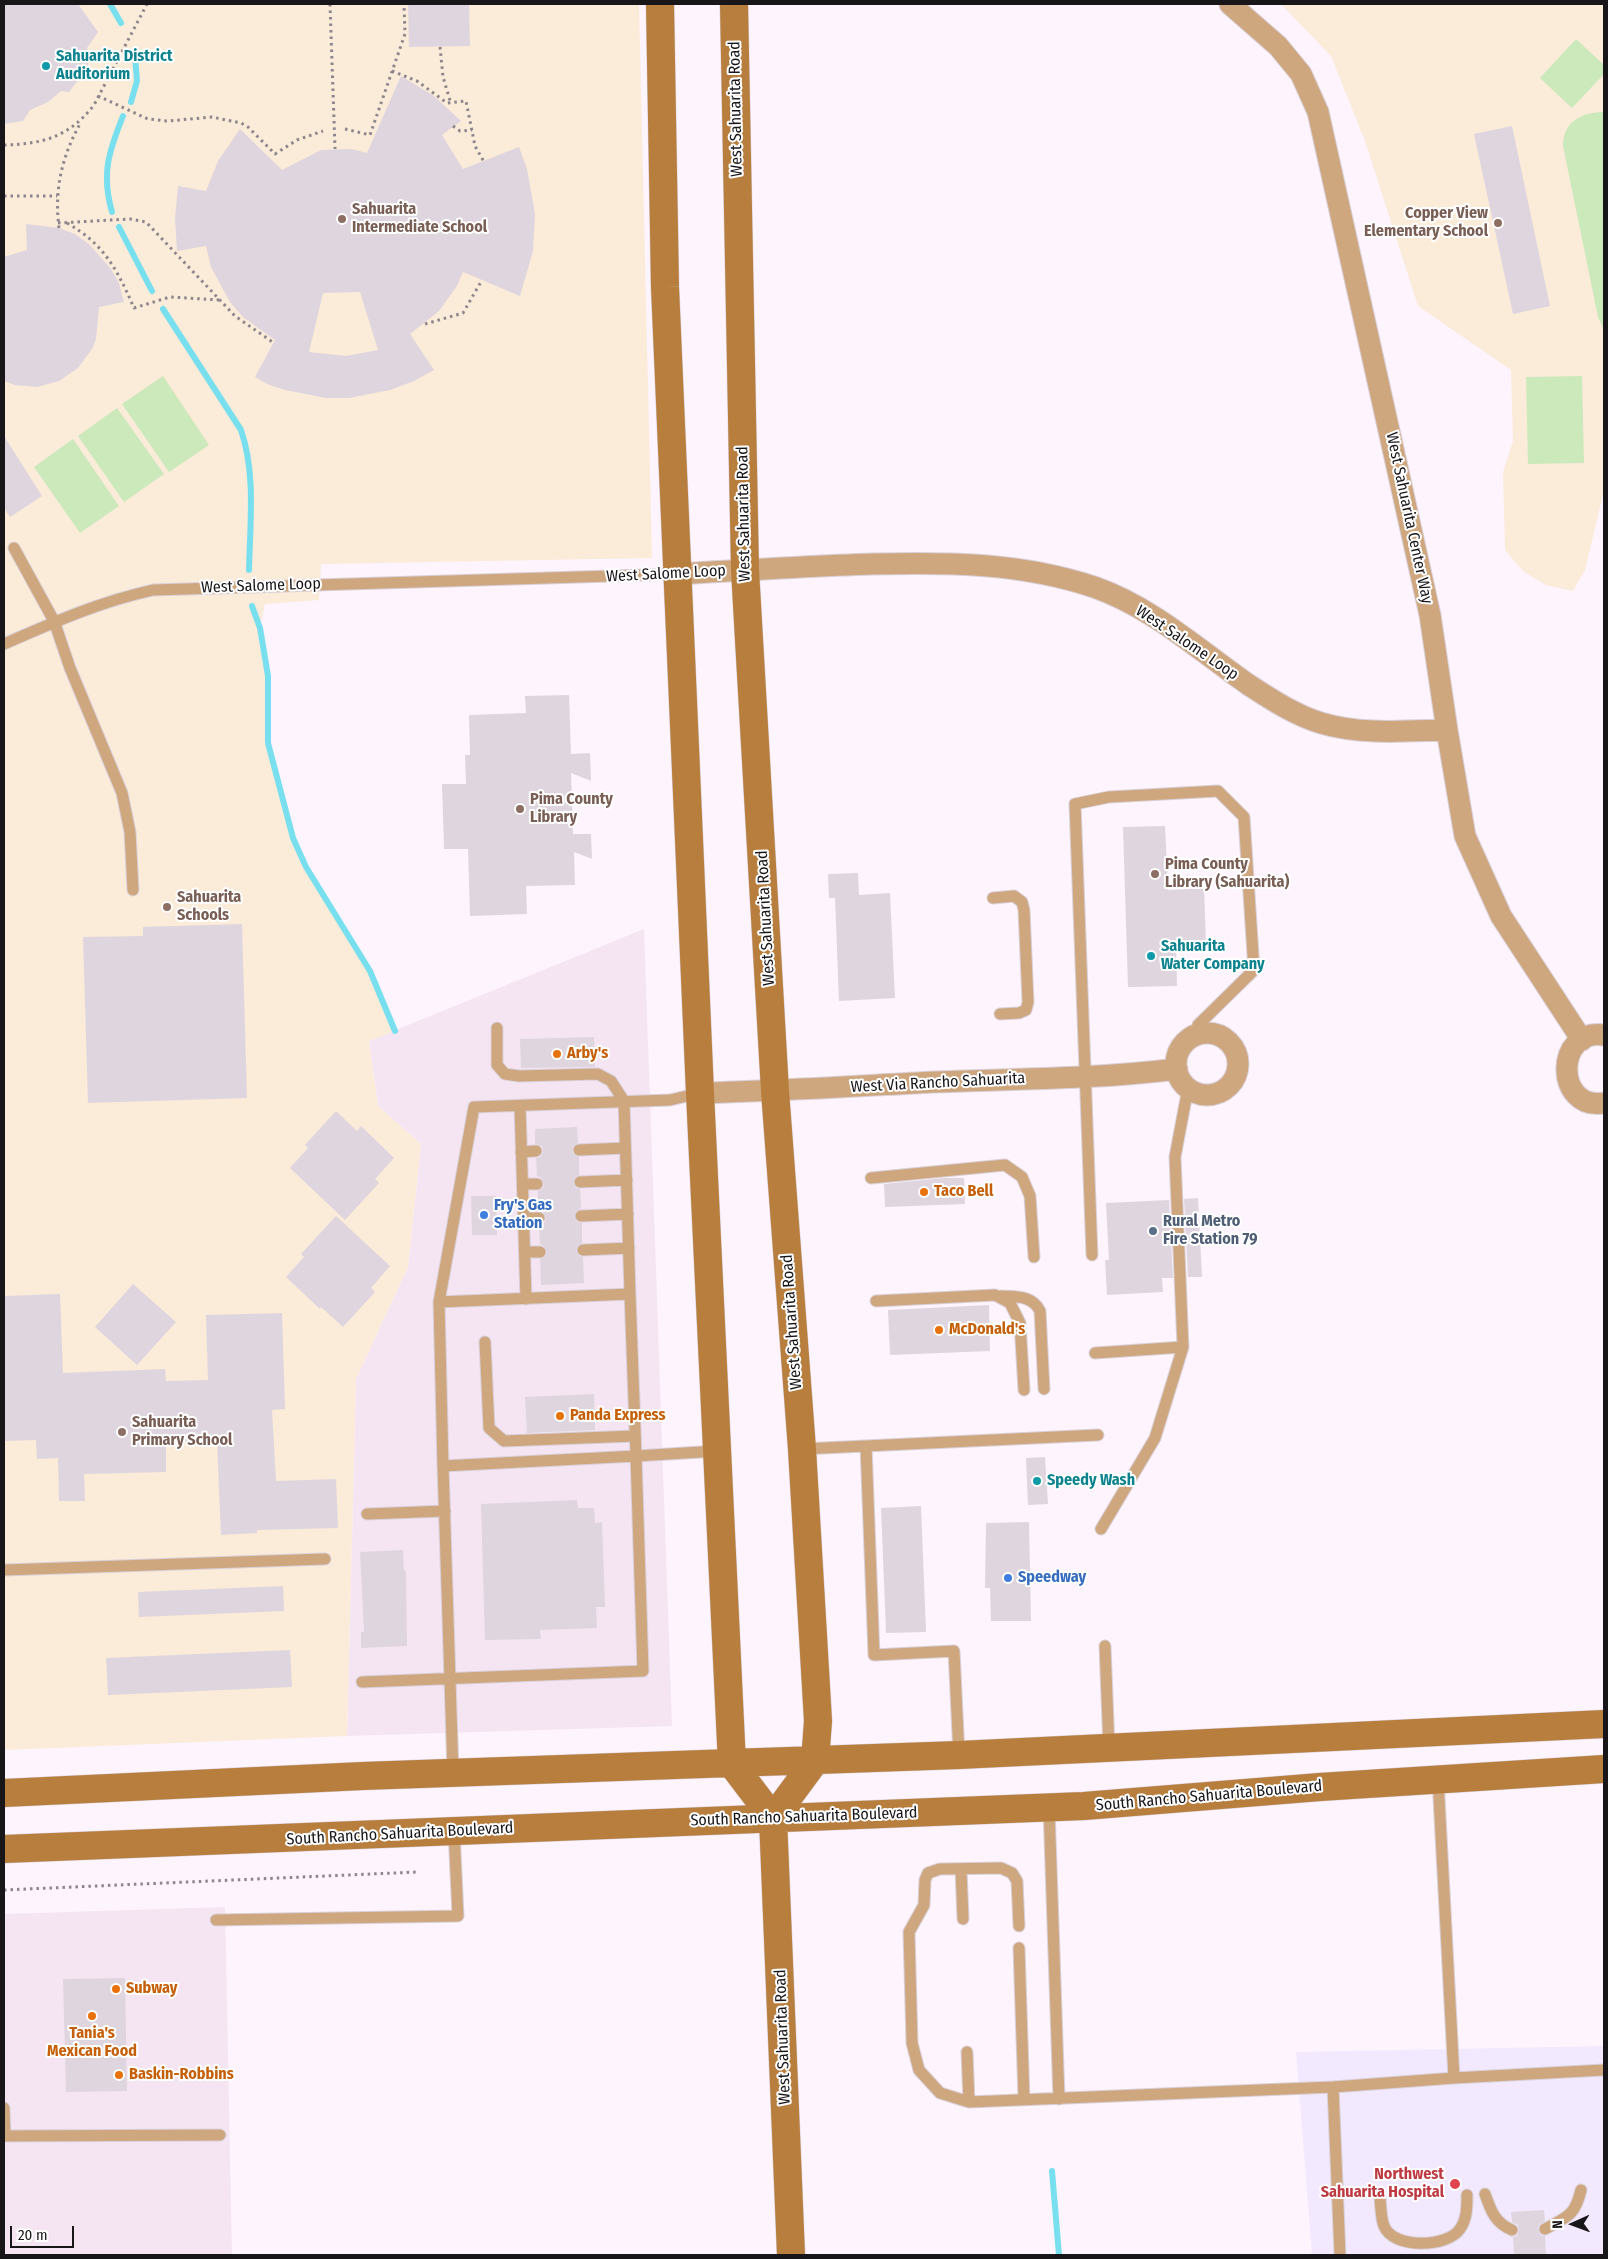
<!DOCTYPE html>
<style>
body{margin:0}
#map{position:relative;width:1608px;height:2259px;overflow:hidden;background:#fef4fd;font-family:"Fira Sans Condensed",sans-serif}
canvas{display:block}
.frame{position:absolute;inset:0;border:5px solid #191619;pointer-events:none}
.north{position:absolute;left:1548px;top:2199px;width:50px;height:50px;-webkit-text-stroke:4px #fff;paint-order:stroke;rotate:268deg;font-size:14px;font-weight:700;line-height:20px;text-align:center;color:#191619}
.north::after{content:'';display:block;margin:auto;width:18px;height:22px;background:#191619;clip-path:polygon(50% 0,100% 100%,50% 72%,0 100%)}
.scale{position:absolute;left:10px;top:2226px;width:64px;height:22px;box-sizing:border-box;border:2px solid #191619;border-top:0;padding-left:6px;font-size:15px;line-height:18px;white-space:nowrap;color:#191619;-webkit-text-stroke:4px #fff;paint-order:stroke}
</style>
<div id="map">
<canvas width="1608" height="2259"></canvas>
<div class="frame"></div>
<div class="north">N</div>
<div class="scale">20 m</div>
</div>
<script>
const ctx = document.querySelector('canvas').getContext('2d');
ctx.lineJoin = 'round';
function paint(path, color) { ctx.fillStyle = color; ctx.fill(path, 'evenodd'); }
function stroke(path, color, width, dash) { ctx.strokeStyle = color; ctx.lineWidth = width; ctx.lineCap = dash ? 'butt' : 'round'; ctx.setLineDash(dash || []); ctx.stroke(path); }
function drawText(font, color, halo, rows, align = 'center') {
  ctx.font = font + ' "Fira Sans Condensed",sans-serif'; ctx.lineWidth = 4; ctx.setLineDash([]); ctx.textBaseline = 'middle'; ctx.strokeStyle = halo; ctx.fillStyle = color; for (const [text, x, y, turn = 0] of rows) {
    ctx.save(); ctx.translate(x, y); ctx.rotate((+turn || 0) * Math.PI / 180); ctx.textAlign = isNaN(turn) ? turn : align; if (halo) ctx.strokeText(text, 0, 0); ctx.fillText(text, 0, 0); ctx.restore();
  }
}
paint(new Path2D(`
 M644 929 672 1726 347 1736 356 1379 408 1267 421 1144 378 1106 369 1041Z
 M225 1907 232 2255H4V1914Z`), '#f5e5f3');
paint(new Path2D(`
 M4 4H639L652 558 321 564 319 600 265 604 260 628 268 676V743L293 838 306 867 370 971 395 1031 369 1041 378 1106 421 1144 408 1267 356 1379 347 1736 4 1750Z
 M1281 4H1604V490L1585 570 1573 591 1546 585 1523 571 1505 550 1503 472 1513 441 1511 370 1418 306 1365 141 1331 56Z`), '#fbebd9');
paint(new Path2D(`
 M1604 2046V2255H1312L1296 2052Z`), '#f3e9fe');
paint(new Path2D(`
 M1576 39 1604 65V74L1572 108 1540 78Z
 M1604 112V330L1598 317 1563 146C1563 121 1583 112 1604 112Z
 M163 376 209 445 169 472 122 404Z
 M1582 376 1584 463 1528 464 1526 377Z
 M117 408 164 474 124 502 78 436Z
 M73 439 119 506 80 533 34 467Z`), '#cbe9bb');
stroke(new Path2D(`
 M110 4 121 23
 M131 102 137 81 135 56
 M112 212C101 174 109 151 123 116
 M119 227 152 291
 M163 309 241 430C256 474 250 523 249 570
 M252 606 260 628 268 676V743L293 838 306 867 370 971 395 1031
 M1052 2171 1059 2255`), '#78dfef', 6);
paint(new Path2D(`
 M4 4H78L98 32 87 48 90 57 87 69 69 92 61 91 48 102 30 110 23 121 4 124Z
 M408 4H469L470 46 409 47Z
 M401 76 434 96 461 121 442 135 463 169 519 147 527 169 535 214 533 251 520 296 463 272 457 286 439 311 410 334 434 370 414 381 390 390 349 398H326L285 390 267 384 255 377 275 340 243 317 230 302 211 267 206 246 177 251 175 218 178 186 206 191 218 161 240 129 282 170 321 150 351 149 367 153ZM360 292 378 350 346 356 309 352 323 293Z
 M1512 126 1550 306 1513 314 1474 134Z
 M26 224 59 228 75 234 90 245 111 269 119 283 124 302 99 307 96 339 92 349 78 368 59 381 37 387 15 385 4 381V257L27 250Z
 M4 436 42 496 10 517 4 508Z
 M569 695 571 754 590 753 591 781 571 773 573 834H591L592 859 574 852 575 885 526 886 527 914 470 916 468 849H444L442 784H466L465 755H470L469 715 526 713 525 696Z
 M1165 826 1168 890 1204 888 1206 944 1176 945 1177 986 1128 987 1123 827Z
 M858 873 859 895 890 893 895 998 839 1001 835 898H829L828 874Z
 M242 924 247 1098 88 1103 83 937 143 936V927Z
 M594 1037 595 1067 521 1068 520 1039Z
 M336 1111 357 1131 361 1126 394 1158 375 1179 379 1183 345 1220 290 1168 308 1148 305 1145Z
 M577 1127 578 1143 573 1146 572 1151 573 1154 579 1157V1175L574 1178 573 1183 576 1188 580 1189 581 1208 575 1212 574 1217 577 1222 582 1223V1243L577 1246 576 1251 579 1256 583 1257 584 1283 541 1285 540 1259 546 1256 547 1252 544 1246 540 1244 539 1226 545 1222 546 1218 543 1212 538 1210V1191L543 1188 544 1184 541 1178 537 1176 536 1158 541 1157 543 1151 542 1146 535 1144V1129Z
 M944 1178H964L965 1204 885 1207 884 1184Z
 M471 1196H496L497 1235H472Z
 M1198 1198 1202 1277H1188L1184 1199Z
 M1169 1200 1173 1278H1162L1163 1292 1107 1295 1105 1260H1109L1106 1203Z
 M336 1216 390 1266 371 1288 375 1292 343 1327 321 1307 320 1309 286 1277 304 1257 301 1254Z
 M133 1284 176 1322 137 1365 95 1327Z
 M60 1294 63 1373 165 1369 166 1381 208 1380 206 1315 282 1313 285 1409 272 1410 276 1481 336 1479 338 1528 257 1530V1533L221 1535 217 1441 166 1442V1472L84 1474 85 1501H59L58 1458 37 1459 36 1440 4 1441V1296Z
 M989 1305 990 1351 890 1355 888 1310Z
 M594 1394 595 1430 527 1433 525 1397Z
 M1045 1457 1048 1504 1028 1505 1026 1458Z
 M577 1500 578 1508H594L595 1523 602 1522 605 1607H596L597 1628 540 1630 541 1639 485 1640 481 1504Z
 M921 1506 926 1632 886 1633 881 1508Z
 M1029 1522 1031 1621H991L990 1588H985L986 1523Z
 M403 1550 404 1571H406L407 1646 361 1648V1632H364L360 1552Z
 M283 1586 284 1611 139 1617 138 1592Z
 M290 1650 292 1687 108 1695 106 1658Z
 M125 1978 127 2091 66 2092 63 1979Z
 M1544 2210 1545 2221 1539 2225 1538 2229 1541 2235 1545 2236 1546 2255H1514L1513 2237 1517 2236 1519 2230 1518 2225 1512 2222 1511 2212Z`), '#dfd5de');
const lane = new Path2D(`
 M14 548 54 621 70 668 122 793 130 832 133 890
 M4 644C54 622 99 602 153 590L677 574
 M993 898 1014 896 1022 902 1024 910 1028 1002 1026 1010 1019 1013 1000 1014
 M497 1028V1065L505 1074 519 1076 598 1074 611 1081 624 1101 630 1294
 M700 1093 670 1100 474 1107 439 1302 630 1294 636 1456 717 1451
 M520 1106 526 1299
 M579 1150 625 1148
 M521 1152 536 1151
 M871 1178 1005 1165 1022 1177 1030 1196 1034 1257
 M580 1182 627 1180
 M523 1184H537
 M581 1216 628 1214
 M523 1218H539
 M583 1250 629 1248
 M525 1252H540
 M1092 1255 1075 804 1109 797 1218 791 1244 817 1254 970 1198 1025 1203 1034
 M1001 1296C1016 1297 1032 1295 1040 1311L1044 1389
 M876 1301 995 1295 1010 1303 1020 1323 1024 1390
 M485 1342 489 1428 504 1441 635 1436
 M1095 1353 1183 1347
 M866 1446 874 1655 954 1651 959 1755
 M802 1449 1098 1435
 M443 1466 453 1772
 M367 1514 445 1511
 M1101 1529 1155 1438 1183 1347 1175 1157 1188 1088
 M4 1570 325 1559
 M1105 1646 1109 1748
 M362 1682 643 1671 636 1456 443 1466 439 1302
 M1438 1779 1454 2078 1604 2070
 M1049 1808 1059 2099
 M961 1869 963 1919
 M216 1920 458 1916 454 1831
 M1019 1926 1017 1881 1012 1873 1001 1868 940 1869 928 1873 925 1880 924 1905 909 1932 912 2043 919 2070 940 2093 969 2102 1333 2087
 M1019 1948 1024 2099
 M967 2052 969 2102
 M4 2108 5 2136
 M4 2136 220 2135
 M1485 2194C1491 2211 1495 2223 1512 2230
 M1380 2199C1381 2207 1381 2219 1384 2226 1393 2249 1447 2248 1460 2229 1467 2219 1467 2207 1467 2195
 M1545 2229C1567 2217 1575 2216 1581 2190
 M1340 2255 1333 2087 1454 2078`);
const street = new Path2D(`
 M1230 4 1278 46 1301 74 1318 112 1430 615 1447 730 1465 836 1501 916 1582 1040
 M677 574C743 570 808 566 873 564 949 562 1022 563 1094 587 1152 607 1200 651 1249 685 1272 700 1295 715 1321 723 1361 735 1405 731 1447 730
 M1176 1064a31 31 0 1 1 62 0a31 31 0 1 1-62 0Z
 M1604 1035C1554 1028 1555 1111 1604 1103
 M700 1093C778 1091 856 1086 934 1082 1015 1079 1097 1079 1177 1069`);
const secondary = new Path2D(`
 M660 4 665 287 700 1093 732 1764 773 1818 791 2255
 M734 4 745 570 775 1091 802 1449 818 1721 815 1761 773 1818
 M4 1793 363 1776 959 1755 1604 1724
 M4 1849 1084 1806 1320 1787 1604 1769`);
stroke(lane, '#d9d0d9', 13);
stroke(street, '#d9d0d9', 23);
stroke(secondary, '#d9d0d9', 29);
stroke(new Path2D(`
 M330 4 335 149
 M440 47 443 77 451 104
 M392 71 417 81 447 103 466 101 475 146 484 162
 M98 96 148 119 168 121 212 117 241 123 248 127 275 154 297 140 323 131
 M453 126 460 131 472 130
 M345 129 370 135 405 34 404 4
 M4 145C43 144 69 137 94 105L147 4
 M4 196H57
 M58 223 130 219 146 222 235 316 274 343
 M67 223C104 244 117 269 134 308L170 297 220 300
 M59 228C54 189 62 156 81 122
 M425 324 463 313 482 280
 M4 1890 417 1872`), '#8c858b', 3, [2.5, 4]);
stroke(lane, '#cea77f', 11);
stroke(street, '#cea77f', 21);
stroke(secondary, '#b87e3e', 28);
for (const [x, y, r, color] of [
 [46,66,5,"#0f9aa8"],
 [342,219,5,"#8d6e63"],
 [1498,223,5,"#8d6e63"],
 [520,809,5,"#8d6e63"],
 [1155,874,5,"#8d6e63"],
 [167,907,5,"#8d6e63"],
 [1151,956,5,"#0f9aa8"],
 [557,1054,5,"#e8710a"],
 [924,1192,5,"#e8710a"],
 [484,1215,5,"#3f7fe0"],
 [1153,1231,5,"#5c6f8a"],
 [939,1330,5,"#e8710a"],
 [560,1416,5,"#e8710a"],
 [122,1432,5,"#8d6e63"],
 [1037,1481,5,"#0f9aa8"],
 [1008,1578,5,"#3f7fe0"],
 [116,1989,5,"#e8710a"],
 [92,2016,5,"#e8710a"],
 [119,2075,5,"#e8710a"],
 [1455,2184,6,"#e0444e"]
]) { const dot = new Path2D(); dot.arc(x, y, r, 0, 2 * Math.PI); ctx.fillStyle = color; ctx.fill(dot); stroke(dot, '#fff', 2); }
drawText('bold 16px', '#0d838f', '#fff', [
 ["Sahuarita District",56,57],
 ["Auditorium",56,75],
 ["Sahuarita",1161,947],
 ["Water Company",1161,965],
 ["Speedy Wash",1047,1481]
], 'left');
drawText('16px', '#191619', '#fff', [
 ["West Sahuarita Road",736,109,-91],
 ["West Sahuarita Road",744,514,-91],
 ["West Sahuarita Center Way",1409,518,78],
 ["West Salome Loop",666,574,-3],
 ["West Salome Loop",261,586,-2],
 ["West Salome Loop",1187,643,34],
 ["West Sahuarita Road",766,918,-93],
 ["West Via Rancho Sahuarita",938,1083,-3],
 ["West Sahuarita Road",792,1322,-94],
 ["South Rancho Sahuarita Boulevard",1209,1796,-5],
 ["South Rancho Sahuarita Boulevard",804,1817,-2],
 ["South Rancho Sahuarita Boulevard",400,1834,-3],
 ["West Sahuarita Road",783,2037,-92]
]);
drawText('bold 16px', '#785e54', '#fff', [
 ["Sahuarita",352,210],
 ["Intermediate School",352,228],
 ["Copper View",1488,214,"right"],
 ["Elementary School",1488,232,"right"],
 ["Pima County",530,800],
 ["Library",530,818],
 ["Pima County",1165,865],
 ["Library (Sahuarita)",1165,883],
 ["Sahuarita",177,898],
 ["Schools",177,916],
 ["Sahuarita",132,1423],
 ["Primary School",132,1441]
], 'left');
drawText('bold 16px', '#c56008', '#fff', [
 ["Arby's",567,1054],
 ["Taco Bell",934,1192],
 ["McDonald's",949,1330],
 ["Panda Express",570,1416],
 ["Subway",126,1989],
 ["Tania's",92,2034,"center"],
 ["Mexican Food",92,2052,"center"],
 ["Baskin-Robbins",129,2075]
], 'left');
drawText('bold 16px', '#366cbe', '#fff', [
 ["Fry's Gas",494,1206],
 ["Station",494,1224],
 ["Speedway",1018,1578]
], 'left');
drawText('bold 16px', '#4e5e75', '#fff', [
 ["Rural Metro",1163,1222],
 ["Fire Station 79",1163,1240]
], 'left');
drawText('bold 16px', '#be3a42', '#fff', [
 ["Northwest",1444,2175],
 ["Sahuarita Hospital",1444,2193]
], 'right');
</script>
